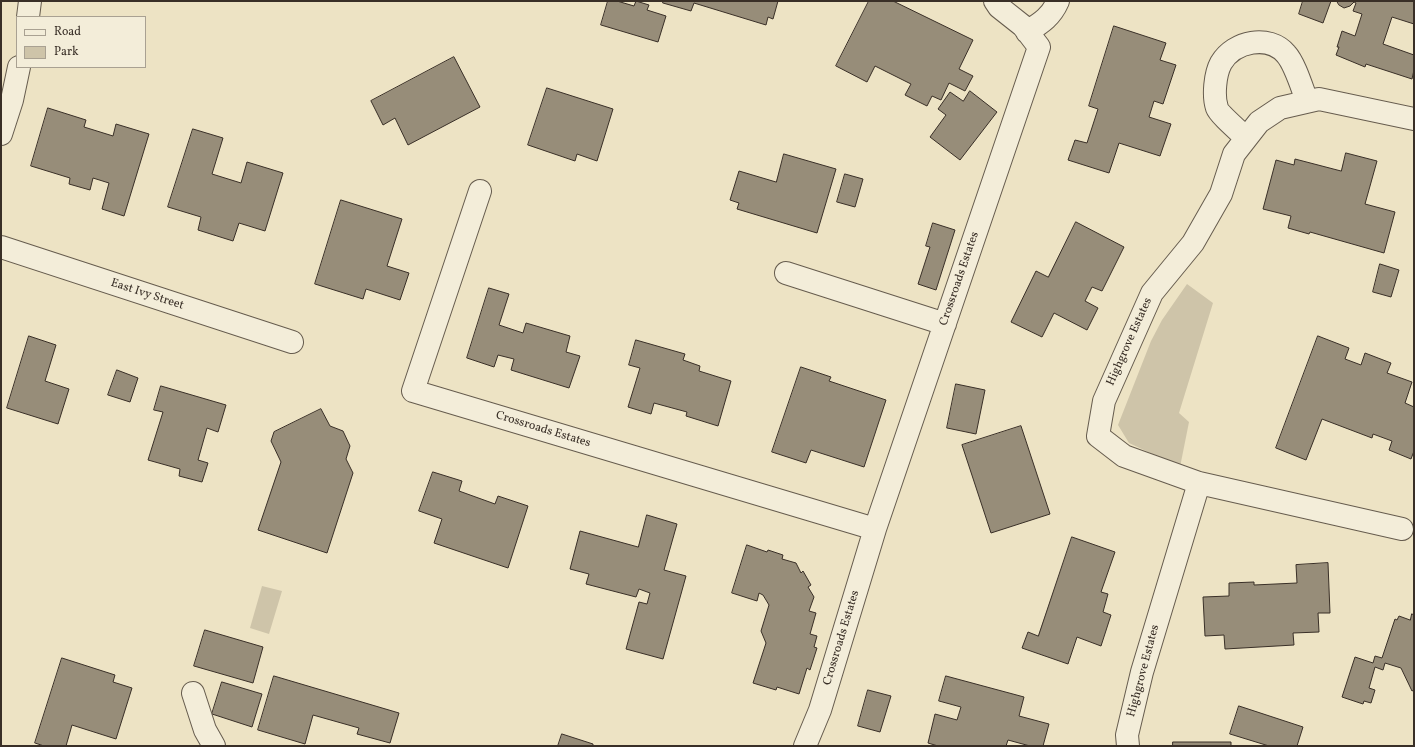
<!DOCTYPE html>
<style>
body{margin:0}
#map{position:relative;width:1415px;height:747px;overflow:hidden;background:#ede3c4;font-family:Vollkorn,serif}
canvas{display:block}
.frame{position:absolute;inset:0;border:2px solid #392f27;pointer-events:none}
.legend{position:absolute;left:16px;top:16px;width:130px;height:52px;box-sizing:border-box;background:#f3edd9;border:1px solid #a9a192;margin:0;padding:5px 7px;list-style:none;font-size:12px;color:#392f27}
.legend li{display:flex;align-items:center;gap:8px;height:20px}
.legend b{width:20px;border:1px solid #a9a192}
</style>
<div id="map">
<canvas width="1415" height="747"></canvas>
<div class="frame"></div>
<ul class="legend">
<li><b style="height:5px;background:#f3edd9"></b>Road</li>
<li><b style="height:11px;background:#cec4a9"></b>Park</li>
</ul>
</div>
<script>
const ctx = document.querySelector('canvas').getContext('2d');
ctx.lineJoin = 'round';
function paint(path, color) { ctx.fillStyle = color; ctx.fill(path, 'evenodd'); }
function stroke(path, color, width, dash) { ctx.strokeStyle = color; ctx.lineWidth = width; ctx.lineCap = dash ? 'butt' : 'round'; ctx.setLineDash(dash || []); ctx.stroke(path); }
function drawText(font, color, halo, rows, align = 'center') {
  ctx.font = font + ' Vollkorn,serif'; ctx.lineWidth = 3; ctx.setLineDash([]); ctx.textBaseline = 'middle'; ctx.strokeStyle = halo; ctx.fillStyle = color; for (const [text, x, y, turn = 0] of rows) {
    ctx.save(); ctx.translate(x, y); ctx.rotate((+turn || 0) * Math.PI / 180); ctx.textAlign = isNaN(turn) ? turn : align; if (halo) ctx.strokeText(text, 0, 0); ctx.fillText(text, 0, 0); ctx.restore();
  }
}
paint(new Path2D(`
 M1187 284 1213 303 1179 413 1189 422 1180 467 1129 443 1118 425 1151 341 1162 320Z
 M262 586 282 591 269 634 250 628Z`), '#cec4a9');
const building = new Path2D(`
 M608 1H617L634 6 636 1 649 5 647 10 666 16 658 42 601 25Z
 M663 1H778L773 19 768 17 766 25 694 3 691 11 663 3Z
 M869 1H893L973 40 959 69 973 76 965 91 949 83 941 100 932 96 927 106 905 95 911 84 875 66 867 82 836 66Z
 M1303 1H1331L1323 23 1299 14Z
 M1337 1H1414V24L1392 17 1383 44 1414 55V70L1412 79 1366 64 1365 67 1336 55 1339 47H1337L1342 31 1355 36 1362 14 1353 11 1356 3 1354 2 1350 6 1344 8 1339 5Z
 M1114 26 1166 43 1160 60 1176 65 1163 104 1154 101 1149 117 1171 124 1160 156 1119 143 1109 173 1068 160 1075 140 1087 143 1098 109 1089 106Z
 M454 57 480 107 408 145 395 118 383 125 371 101Z
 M547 88 613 109 597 161 577 154 575 161 528 145Z
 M970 91 997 112 960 160 930 137 946 115 938 109 950 92 963 101Z
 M48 108 86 120 84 127 113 136 116 124 149 134 124 216 102 209 109 183 93 178 90 190 69 184 70 178 31 166Z
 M193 129 223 138 212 174 241 183 247 162 283 173 265 231 239 223 233 241 198 230 201 217 168 207Z
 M1346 153 1377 161 1365 204 1395 212 1384 253 1310 232 1309 234 1288 228 1291 216 1263 209 1276 160 1294 165 1295 159 1341 171Z
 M784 154 836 169 817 233 737 209 739 203 730 200 739 171 776 182Z
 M845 174 863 179 855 207 837 202Z
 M341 200 402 219 387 266 409 273 400 300 366 289 363 299 315 284Z
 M1076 222 1124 247 1102 291 1092 287 1085 301 1098 308 1087 330 1054 313 1042 337 1011 322 1036 271 1048 277Z
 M933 223 955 230 936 290 918 284 930 247 926 246Z
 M1380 264 1399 270 1391 297 1373 292Z
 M489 288 509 294 499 325 523 333 526 323 570 336 566 352 580 356 569 388 511 370 514 359 498 355 494 367 467 358Z
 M29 336 56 345 45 381 69 389 58 424 7 408Z
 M1318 336 1349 348 1345 359 1361 365 1365 353 1391 363 1387 373 1412 382 1405 403 1414 407V451L1411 459 1389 450 1392 441 1373 434 1372 438 1322 419 1306 460 1276 448Z
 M636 340 685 354 683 360 700 366 699 371 731 381 718 426 686 416 687 412 654 403 651 414 628 407 640 368 629 365Z
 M801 367 831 377 829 381 886 400 864 467 811 450 806 463 772 452Z
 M117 370 138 378 130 402 108 395Z
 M956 384 985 390 976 434 947 428Z
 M161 386 226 405 218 432 207 428 198 460 208 463 202 482 179 476 180 469 148 460 163 412 154 410Z
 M321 409 330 426 343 431 350 446 346 459 353 473 327 553 258 530 281 462 271 441 274 432Z
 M1021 426 1050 514 991 533 962 445Z
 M433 472 462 481 459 491 495 504 498 496 528 506 508 568 434 543 442 519 419 511Z
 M647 515 677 524 664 570 686 576 663 659 626 649 639 602 647 604 650 593 639 589 636 597 586 584 589 574 570 569 580 531 638 547Z
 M1072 537 1115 552 1101 592 1108 594 1103 612 1111 615 1101 646 1077 637 1068 664 1022 648 1028 632 1038 636Z
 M747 545 767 552 768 550 783 555 782 559 796 563 801 573 803 571 811 585 808 587 814 597 809 611 816 613 810 634 817 636 814 647 817 648 810 670 807 668 799 694 777 687 776 690 753 683 766 643 761 631 769 605 763 595 759 593 757 601 732 593Z
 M1328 563 1330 613H1318L1319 632 1293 633 1294 645 1225 649 1224 635 1205 636 1203 597 1229 596V583L1254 582V585L1297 583 1296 565Z
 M1412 614 1414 615V690L1412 691 1401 668 1385 663 1383 670 1375 667 1369 688 1375 690 1371 703 1364 701 1363 704 1342 697 1355 657 1373 663 1375 656 1382 658 1395 619 1397 620 1399 616 1410 620Z
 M205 630 263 647 253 683 194 666Z
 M62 658 115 675 113 682 132 688 116 739 72 725 66 746H44L35 743Z
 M274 676 399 713 390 743 357 734 359 728 313 715 305 744 258 730Z
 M946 676 1024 697 1019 716 1049 724 1043 746H1030L1008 740 1006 746H938L928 743 935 714 957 720 961 707 939 701Z
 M222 682 262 694 252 727 212 714Z
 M868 690 891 696 880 732 858 726Z
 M1239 706 1303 727 1297 746H1269L1230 734Z
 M562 734 593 744V746H558Z
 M1173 742H1231V746H1173Z`);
paint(building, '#978d79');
stroke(building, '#392f27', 1);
const minor = new Path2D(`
 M28 17 30 1
 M1027 32C1041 23 1051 17 1058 1
 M1 134 12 100 19 67
 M1246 138C1240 132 1219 114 1217 108 1213 96 1215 74 1221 63 1234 41 1269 34 1286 54 1295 64 1302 88 1307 101
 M480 191 413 391 875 529
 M1 247 292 342
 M786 273 945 324
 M1402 529 1199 483 1124 456 1098 436 1104 401 1152 293 1193 243 1221 194 1234 154 1259 122 1280 108 1319 99 1414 119
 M193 693 205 730 214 746
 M805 746 820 710 875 529 1039 47 1023 26 999 7 995 1
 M1128 746 1127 735 1142 672 1199 483`);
stroke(minor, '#665c4e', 24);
stroke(minor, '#f3edd9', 22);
drawText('12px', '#392f27', '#f3edd9', [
 ["Crossroads Estates",960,279,-71],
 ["East Ivy Street",147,295,18],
 ["Highgrove Estates",1130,342,-66],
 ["Crossroads Estates",543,430,17],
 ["Crossroads Estates",842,638,-73],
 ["Highgrove Estates",1144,671,-75]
]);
</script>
